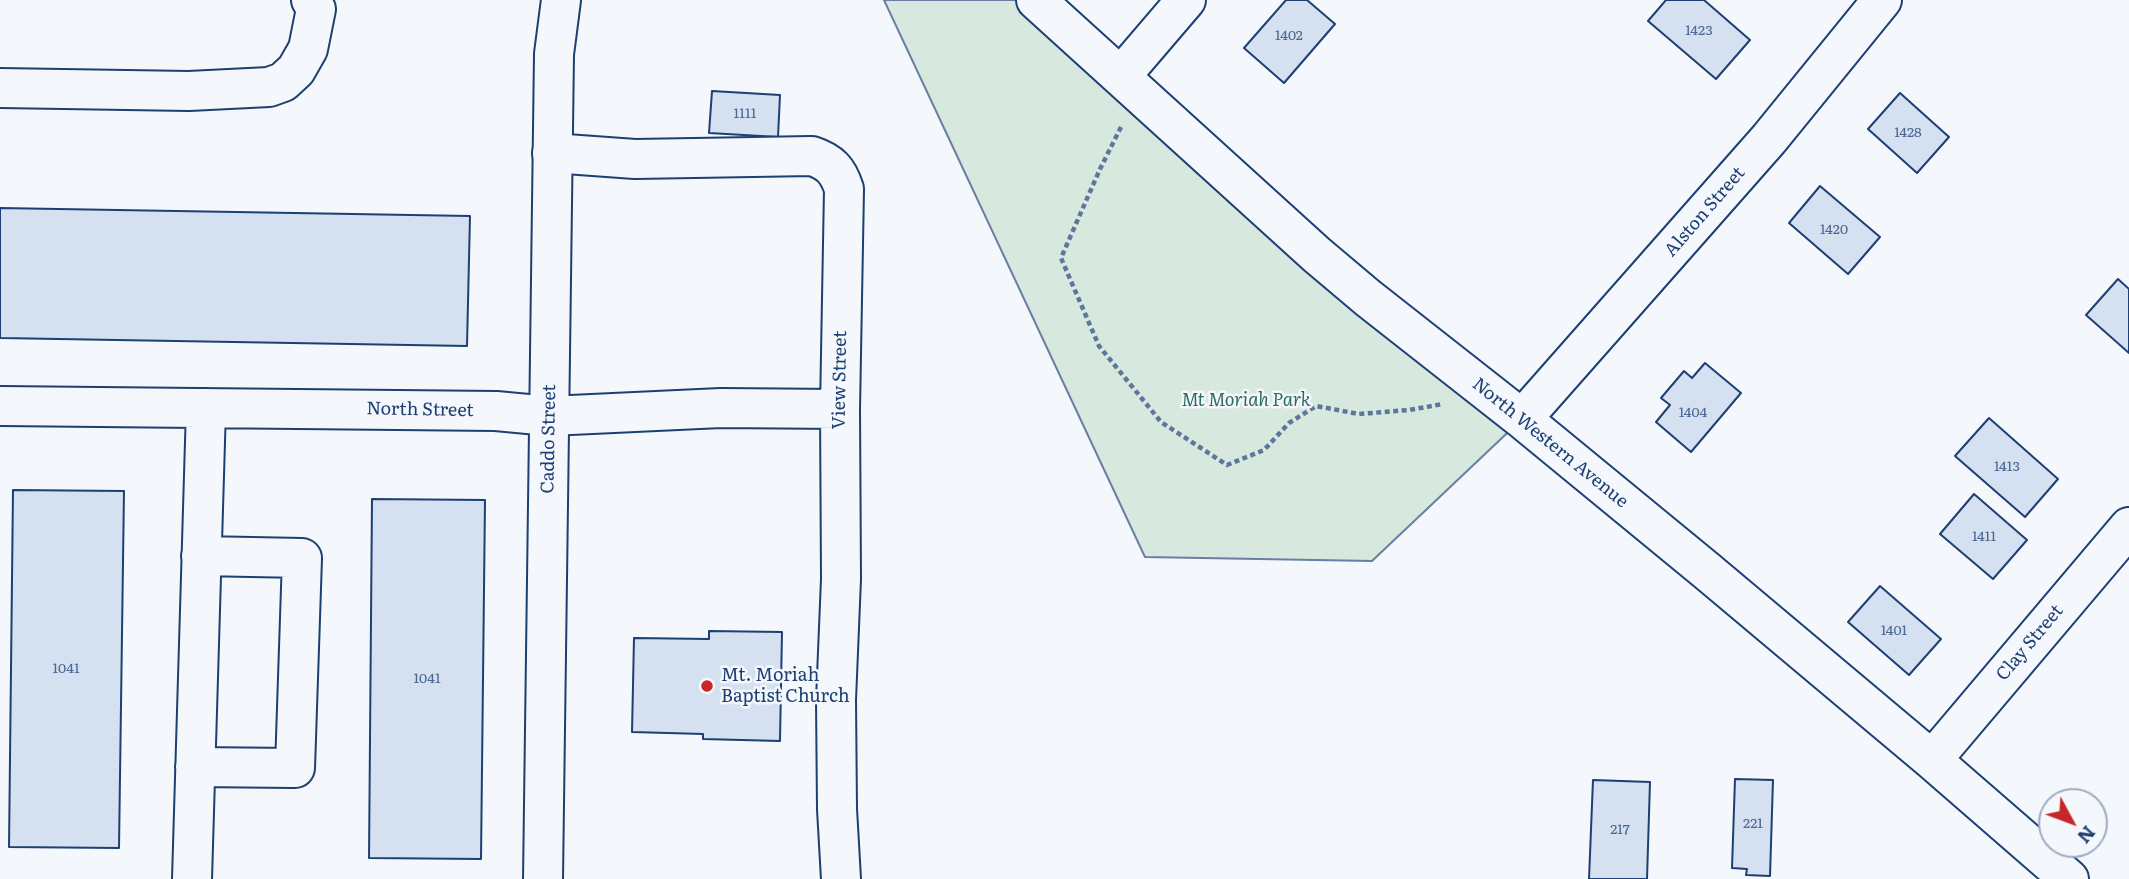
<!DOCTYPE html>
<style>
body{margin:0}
#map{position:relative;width:2129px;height:879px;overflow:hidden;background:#f4f7fb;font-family:Literata,serif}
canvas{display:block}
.north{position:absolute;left:2038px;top:788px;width:70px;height:70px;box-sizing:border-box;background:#f4f7fb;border:2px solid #9eadc5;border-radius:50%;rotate:131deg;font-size:19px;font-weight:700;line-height:28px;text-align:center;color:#1d3f73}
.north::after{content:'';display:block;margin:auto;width:24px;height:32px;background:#c62828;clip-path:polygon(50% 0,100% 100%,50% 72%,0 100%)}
</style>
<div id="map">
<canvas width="2129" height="879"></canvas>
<div class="north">N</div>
</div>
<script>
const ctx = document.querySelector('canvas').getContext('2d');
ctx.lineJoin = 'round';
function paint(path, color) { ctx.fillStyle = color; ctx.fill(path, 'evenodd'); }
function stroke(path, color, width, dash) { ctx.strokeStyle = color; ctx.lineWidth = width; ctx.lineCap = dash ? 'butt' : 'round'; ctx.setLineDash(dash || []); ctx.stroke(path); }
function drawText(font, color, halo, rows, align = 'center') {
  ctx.font = font + ' Literata,serif'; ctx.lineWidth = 5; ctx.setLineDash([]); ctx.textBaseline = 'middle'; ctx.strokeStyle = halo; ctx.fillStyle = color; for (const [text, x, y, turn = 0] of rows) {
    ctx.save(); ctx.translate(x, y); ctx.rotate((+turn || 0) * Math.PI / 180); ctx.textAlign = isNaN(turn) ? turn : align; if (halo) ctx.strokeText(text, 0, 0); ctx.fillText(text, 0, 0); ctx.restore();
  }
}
const green = new Path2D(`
 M884 0H1036L1522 419 1372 561 1145 557Z`);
paint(green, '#d7e8df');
stroke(green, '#687fa3', 2);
const building = new Path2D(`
 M1286 0H1307L1335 24 1284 83 1244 48Z
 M1666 0H1704L1750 40 1716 79 1648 21Z
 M712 91 780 95 778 137 709 133Z
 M1900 93 1949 137 1917 173 1868 129Z
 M1820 186 1880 237 1848 274 1789 223Z
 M0 208 470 216 467 346 0 338Z
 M2118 279 2129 289V353L2086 315Z
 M1705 363 1741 393 1691 452 1656 422 1670 405 1661 398 1684 371 1692 378Z
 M1989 418 2058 479 2025 517 1955 456Z
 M13 490 124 491 119 848 9 847Z
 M1974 494 2027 540 1993 579 1940 534Z
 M372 499 485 500 481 859 369 858Z
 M1880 586 1941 639 1909 675 1848 622Z
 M709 631 782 632 780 741 703 739V734L632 732 634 638 709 639Z
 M1735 779 1773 780 1770 876 1746 875 1747 869 1732 868Z
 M1593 780 1650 782 1647 879H1589Z`);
paint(building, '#d5e0f0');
stroke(building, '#1d3f73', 2);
const minor = new Path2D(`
 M1036 0 1317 255 1368 298 1522 419 1707 571 1932 760 2069 879
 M1121 76 1186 0
 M0 88 189 91 269 87 283 82 296 70 308 49 316 9 311 0
 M552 153 635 159 812 156C830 162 838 170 844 189L840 409 841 579 836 700 837 809 841 879
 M0 406 496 411 549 416 721 408 840 409
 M1522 419 1769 139 1882 0
 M1932 760 2129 527
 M195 767 295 768 302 558 201 556
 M192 879 206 408`);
const major = new Path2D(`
 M543 879 554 54 561 0`);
stroke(minor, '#1d3f73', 42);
stroke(major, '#1d3f73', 42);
stroke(new Path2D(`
 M1121 127 1100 169 1061 258 1099 346 1161 422 1227 465 1264 450 1289 423 1316 406 1359 414 1409 410 1443 404`), '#5e769c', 4.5, [5, 3.5]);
stroke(minor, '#f4f7fb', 38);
stroke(major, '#f4f7fb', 38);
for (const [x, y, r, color] of [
 [707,686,7,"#c62828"]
]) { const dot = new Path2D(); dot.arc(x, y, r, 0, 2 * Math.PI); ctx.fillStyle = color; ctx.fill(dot); stroke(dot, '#f4f7fb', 2.5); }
drawText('14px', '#4b6792', null, [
 ["1423",1699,31],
 ["1402",1289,36],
 ["1111",745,114],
 ["1428",1908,133],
 ["1420",1834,230],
 ["1404",1693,413],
 ["1413",2007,467],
 ["1411",1984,537],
 ["1401",1894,631],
 ["1041",66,669],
 ["1041",427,679],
 ["221",1753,824],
 ["217",1620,830]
]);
drawText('18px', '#1d3f73', '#f4f7fb', [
 ["Alston Street",1705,212,-49],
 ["View Street",840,380,-89],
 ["North Street",420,410,1],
 ["Caddo Street",549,439,-89],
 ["North Western Avenue",1550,443,39],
 ["Clay Street",2030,643,-50]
]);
drawText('italic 18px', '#2c6c60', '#f4f7fb', [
 ["Mt Moriah Park",1246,401]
]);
drawText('18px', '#1d3f73', '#f4f7fb', [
 ["Mt. Moriah",721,676],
 ["Baptist Church",721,697]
], 'left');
</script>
